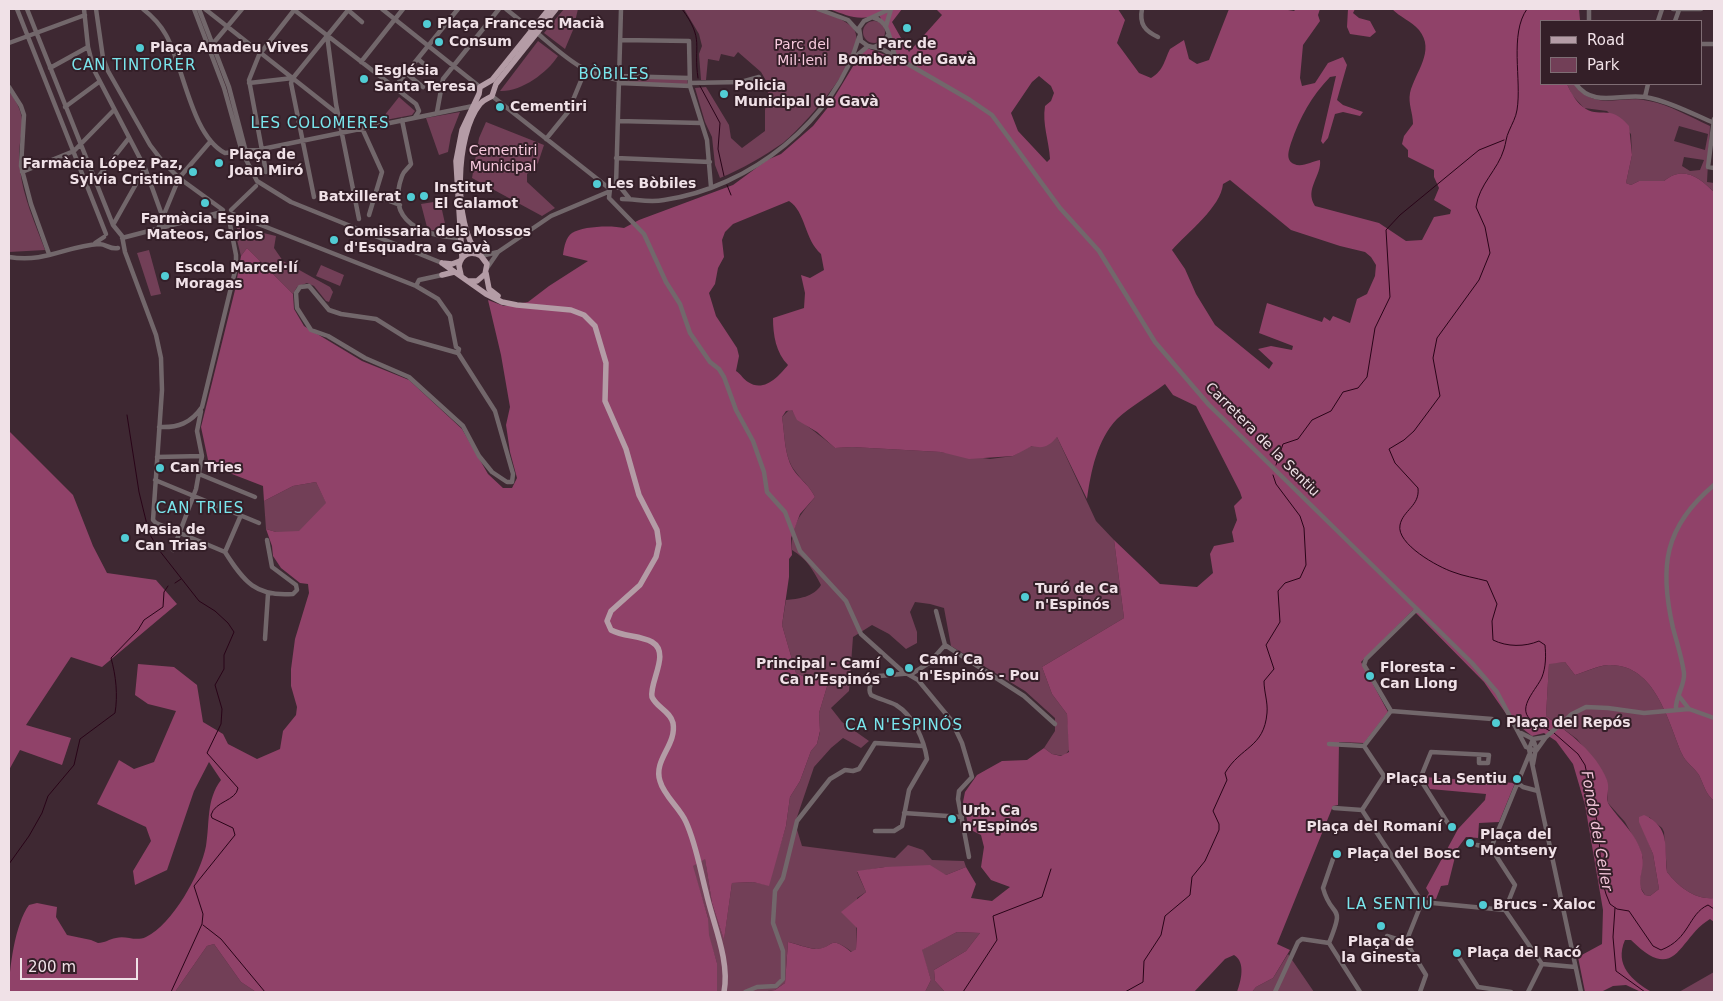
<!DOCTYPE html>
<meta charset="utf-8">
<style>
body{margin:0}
#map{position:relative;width:1723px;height:1001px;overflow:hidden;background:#3e2832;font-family:"DejaVu Sans",sans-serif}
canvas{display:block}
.frame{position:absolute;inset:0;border:10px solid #f0e1e7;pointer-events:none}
.legend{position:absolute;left:1540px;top:20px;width:162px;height:65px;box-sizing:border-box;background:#341f28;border:1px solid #7f6d74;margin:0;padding:6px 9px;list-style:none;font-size:15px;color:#f0e1e7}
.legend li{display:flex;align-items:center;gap:10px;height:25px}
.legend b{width:25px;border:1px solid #7f6d74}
.scale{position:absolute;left:20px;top:958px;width:118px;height:22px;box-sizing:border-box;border:2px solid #f0e1e7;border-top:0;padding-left:6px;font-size:15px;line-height:18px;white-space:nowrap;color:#f0e1e7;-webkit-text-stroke:4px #341f28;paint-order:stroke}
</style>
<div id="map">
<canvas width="1723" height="1001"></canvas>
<div class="frame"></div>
<ul class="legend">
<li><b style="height:6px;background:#b49ca6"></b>Road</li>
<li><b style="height:14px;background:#723f57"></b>Park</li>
</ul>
<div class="scale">200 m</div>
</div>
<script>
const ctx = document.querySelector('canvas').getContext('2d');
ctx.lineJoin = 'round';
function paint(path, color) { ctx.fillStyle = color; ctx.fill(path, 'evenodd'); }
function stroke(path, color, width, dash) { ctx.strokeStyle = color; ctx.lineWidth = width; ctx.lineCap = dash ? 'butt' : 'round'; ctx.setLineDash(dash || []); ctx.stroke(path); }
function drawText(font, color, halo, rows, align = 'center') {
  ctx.font = font + ' "DejaVu Sans",sans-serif'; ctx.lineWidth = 4; ctx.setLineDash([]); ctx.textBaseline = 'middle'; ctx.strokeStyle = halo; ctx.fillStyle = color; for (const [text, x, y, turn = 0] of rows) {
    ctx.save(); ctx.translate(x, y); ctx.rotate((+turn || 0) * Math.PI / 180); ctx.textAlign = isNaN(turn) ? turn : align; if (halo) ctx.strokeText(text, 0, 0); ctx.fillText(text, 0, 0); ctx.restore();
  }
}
paint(new Path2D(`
 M564 9H578L573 30 565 49 544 33Z
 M684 9C713 9 742 9 771 9 785 9 799 7 813 9 824 10 842 19 851 26 877 47 801 129 783 143 764 156 742 169 720 178L715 165 712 137 705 122 695 88 706 87 729 125 731 138 742 148 765 131V110L769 86 761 72 738 52 734 57 721 54 719 61 708 59 706 80H701L699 54 702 46 699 34Z
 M863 32a11 11 0 1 1 22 0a11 11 0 1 1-22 0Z
 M538 41 558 56C547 73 521 92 500 91Z
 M621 77 687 79 688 85 620 82Z
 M1567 84H1574C1597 113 1618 94 1649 101 1670 105 1690 117 1710 126L1707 182 1714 183V192C1699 177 1683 165 1664 181H1639L1631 185 1626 183 1632 155 1631 134 1607 111 1584 108 1572 95ZM1679 126 1708 134 1705 150 1674 141ZM1684 157 1704 160 1700 170 1690 171 1682 166Z
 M9 91C34 125 15 133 20 169 23 197 35 223 45 250L9 252Z
 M399 97 415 111 412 115 380 121Z
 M460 112 451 135 448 152 439 155 426 118Z
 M486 122 544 145 538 163 527 174V182L555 208 542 216 472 178 479 138Z
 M440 201 446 228 428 231 421 204Z
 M238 227 276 236 274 248 283 261 330 287 333 292 329 302 326 301 314 286 307 283 297 287 293 294 247 248 241 256 235 232Z
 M149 250 161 294 151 296 137 253Z
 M321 265 344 275 340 286 316 276Z
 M789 410H792C796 420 825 438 835 448L852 447 941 452 990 459 1013 456 1024 449 1057 437 1096 521 1114 540 1124 618 1042 667 1052 694 1067 714 1070 749 1064 756 1052 754 1044 748 1055 731V718L1025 691 951 646 944 608 930 604 915 602 910 612 917 632V643L906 649 889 634 872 625 853 637 849 691 831 708 842 722 869 741 861 748 843 738 831 748 814 767 795 823 802 846 895 858 908 845 923 850 932 860 964 861 966 867 946 875 884 867 857 872 866 892 857 898 856 949 852 952C827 933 834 949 816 949 807 948 797 944 788 942L785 983 775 990 761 992H717V963L708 935V918L692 866 705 858 712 903 724 939 732 883 753 882 768 885 786 826 790 797 800 781 811 751 817 744 820 732 819 713 829 680 805 677 796 673 782 625 786 600C798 599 814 597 821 585 813 570 807 559 792 550 791 525 799 516 815 497 808 484 803 482 795 471 784 457 785 435 782 417Z
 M316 482 327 504 299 532H276L266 529 264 501 293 486Z
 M1565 662 1575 675C1585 672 1598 666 1608 665 1655 663 1668 721 1682 754 1685 762 1694 767 1699 775 1704 785 1705 793 1714 801V898C1695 900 1679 887 1667 872L1664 832 1662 828 1649 817 1645 834 1653 854 1659 889 1650 896 1645 895 1639 885 1643 858 1639 847 1625 822 1608 803 1607 781 1602 771 1577 739 1546 716 1549 663Z
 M957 932 980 933 966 951 934 970 935 981 945 992H925L931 980 921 950Z
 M214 944 241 982 256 992H175L207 946Z
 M1288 954 1314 992H1252L1256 987 1273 978Z
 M1714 972V992H1679Z`), '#723f57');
paint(new Path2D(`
 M829 9H902L892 22 909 52 942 15 936 9H1118L1125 20 1117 43 1139 73 1151 78C1164 70 1164 61 1170 49L1184 40 1189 59 1197 64 1209 60 1229 9H1282L1294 11 1296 9H1320L1318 15 1320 21 1303 45 1300 78 1302 86 1315 83 1328 63 1343 57 1347 65 1337 100 1343 105 1363 112 1360 116 1343 112 1335 114 1328 138 1323 144 1321 141 1336 76 1330 77C1311 97 1300 117 1291 143 1289 150 1285 160 1294 164 1302 168 1312 161 1320 160 1322 176 1304 189 1315 206L1379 223 1406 241 1422 240 1434 217 1450 214 1451 210 1434 200 1439 188 1434 177V170L1408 157V150L1402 144 1404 136 1413 124C1413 113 1408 104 1410 93 1415 72 1436 51 1419 30 1411 21 1400 17 1392 9H1579L1580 20 1578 21H1542V84H1567C1571 93 1577 104 1586 109 1602 118 1610 104 1629 126L1632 155 1626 183 1631 185 1639 181H1664C1683 165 1699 177 1714 192V801C1705 793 1704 785 1699 775 1694 767 1685 762 1682 754 1668 721 1655 663 1608 665 1597 666 1585 672 1575 675L1565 662 1549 664 1546 716C1569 733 1596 752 1607 780 1610 788 1606 795 1608 803 1619 820 1636 833 1642 854 1646 870 1634 882 1645 895L1650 896 1659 889 1653 854 1639 822V817L1644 815C1671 827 1664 847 1667 872 1679 887 1695 900 1714 898V922L1710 919C1678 938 1677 986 1631 940H1625C1614 965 1632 981 1652 992H1641L1626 985 1613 986 1601 992H1585L1578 957 1602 944 1603 910 1585 805 1573 764 1556 741 1544 733 1532 736 1509 718 1484 682 1413 610 1361 662 1388 712 1364 743 1339 742 1338 805 1333 806 1277 944 1290 950 1273 978 1256 987 1252 992H1237C1241 981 1246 962 1234 955L1225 959 1194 992H945L935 981 934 970 966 951 980 933 957 932 922 950 931 980 925 992H762L775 990 785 983 788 942C796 944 807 948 815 949 834 949 828 933 851 952L856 949 857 928 841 912 866 892 857 871 885 867 930 865 946 875 966 867 976 884 971 898 992 901 1010 887 991 880 981 867 984 847 981 835 969 829 963 802 965 792 977 775 1002 761 1027 760 1044 748 1052 754 1061 756 1069 752 1067 714 1052 694 1042 667 1124 618 1114 540 1160 584 1197 587 1213 573 1210 554 1214 546 1234 542 1232 532 1237 520 1234 506 1242 498 1240 492 1196 406 1173 395 1165 384C1149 396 1131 406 1117 419 1097 440 1091 471 1087 499L1057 437C1049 446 1044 449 1032 446L1013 456 969 459 941 452 852 447 835 448 817 432 797 420 792 410 786 411 782 417C785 435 784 457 795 472 803 482 808 484 815 497L800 514 791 538 792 555 789 559V577L782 625 796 673 805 677 829 680 819 713 820 731 817 744 811 751 800 781 790 797 786 826 769 886 753 882 732 883 724 940 712 903 705 859 693 866 708 918 709 935 717 963V992H256L241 982 214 944 207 946 175 992H9C9 969 15 924 29 905L37 903 57 907 56 917 67 935 91 940 98 943C105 943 109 939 116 938 126 935 135 942 146 937 172 925 201 873 206 846 210 822 206 800 221 780L209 762 194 791 167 870 135 885 133 871 151 841 146 827 97 804 119 760 134 769 154 762 176 711 148 704 135 695 138 664 174 667 197 685 203 722 223 734 228 744 257 759 280 749 283 731 296 715 297 707 291 686V669L295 639 309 593 308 584 300 583 281 568 273 556 272 546 266 529 276 532 299 531 326 503 316 482 293 486 264 501 263 486 232 474 208 460 201 427 235 290 241 256 247 248 293 294 294 309 304 326 362 361 409 380 462 429 488 474 503 488H512L517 478 510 452 506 425 510 407 501 355 488 300 504 306 528 302 549 286 588 261 563 255C564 247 566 237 572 233 582 226 612 225 624 228L639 220 733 185 767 160 781 154 813 126 829 106 858 58 867 48 896 59 892 40 879 15C857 21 849 16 829 9ZM1039 76 1051 86 1054 93 1051 101 1045 106C1042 124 1049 141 1050 159L1047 162 1018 131 1011 113 1032 82ZM1230 180 1291 230 1340 246 1365 252 1371 257 1376 265 1375 276 1367 294 1357 299 1350 323 1333 316 1330 321 1324 317 1322 322 1267 303 1259 333 1293 346 1292 350 1271 346 1258 349 1273 363 1269 369 1215 325 1196 294 1185 269 1172 250C1187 233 1221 207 1223 184ZM789 201C806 212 804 239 821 254L824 270 810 278 801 275 805 293 804 308 773 318C773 335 776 353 788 365 779 376 764 393 748 382 744 380 741 374 736 371L739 356 737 348 716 316 709 293 715 284 718 268 724 257 722 240 725 232 733 224Z
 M1348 9H1355L1353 13 1359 18 1370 21 1376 32 1370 37 1350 34 1347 27Z
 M9 431 73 495 93 546 107 573 156 580 177 604 102 667 71 657 26 725 71 738 62 765 20 750 9 770Z
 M1424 777 1515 783 1499 822 1479 823 1478 838 1466 837 1457 849 1448 885 1441 886 1436 899 1426 898 1429 893 1426 888 1458 829 1485 800 1486 794 1430 789Z`), '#904269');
stroke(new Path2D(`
 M682 9C705 40 693 45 698 78
 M1527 9C1509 34 1522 80 1517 110 1516 117 1512 124 1509 131 1506 137 1506 143 1504 149 1498 170 1479 184 1476 207L1485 227 1490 253 1479 280 1437 338 1433 358 1440 396 1414 431 1404 440 1389 449 1395 463 1418 488C1420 506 1403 510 1400 525 1396 544 1438 567 1453 572 1463 576 1476 578 1487 581L1497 604 1492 621 1493 640C1507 647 1525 647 1539 641L1545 645C1546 655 1546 667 1542 677 1537 689 1517 707 1530 719 1535 724 1544 727 1550 731
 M700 86 720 123 718 149 724 176
 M727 185 731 195
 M127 415 139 492 149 533 159 550 199 601 215 611 228 623 234 632 224 655V669L215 685 222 709 221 724 207 753 238 788C236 801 215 801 211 815L212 818 233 828 235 835 194 886 203 914 202 924 171 992
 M1276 465 1283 444 1298 439 1312 420 1331 411 1343 392 1358 388 1367 377 1375 328 1390 297 1386 230 1400 215 1479 150 1504 140
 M175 583 181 579
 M1554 733 1578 754 1585 765 1598 826 1602 880 1606 894 1610 904 1617 909 1629 911 1653 946 1661 950C1690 939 1688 914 1708 905L1714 909
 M9 864 29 836 42 813 48 796 74 765 80 739 115 713C118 695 116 676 111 658L138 630 144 620 163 607 164 592 168 586
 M1615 908 1613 937 1616 971 1645 992
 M203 925 221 939 265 992
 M963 992 997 940 993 916 1042 897 1051 869
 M1125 992 1143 982 1144 961 1161 935 1165 916 1190 895 1192 877 1205 861 1219 830V824L1213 811 1227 780 1225 773C1241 746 1264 748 1267 713 1268 702 1264 692 1264 681L1274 669 1266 645 1280 622 1278 591 1285 583 1300 578 1306 565 1304 528 1300 516 1276 484 1273 475`), '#290418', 1);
stroke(new Path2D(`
 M17 9 106 234
 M27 9 113 225 122 236 125 252 156 335 161 358 162 390 153 520 156 523 225 552
 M84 9 88 47 94 70 145 168 163 218
 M96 9 103 58 108 71 150 145 163 162 179 178 223 210
 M143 9C152 16 160 24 166 35 184 67 191 135 225 153L262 149 473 106
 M194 9 224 88 242 152 257 181 291 202 442 263
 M199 9 229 87 246 152
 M205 9 338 114
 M293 9 416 104 419 111 415 117
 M382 9 480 87
 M506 9 532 30
 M818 9 848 20 858 31
 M890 9 864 21 859 28 861 41 868 46 882 49 970 100 992 115 1060 208 1099 251 1155 342 1209 405 1472 663 1497 692 1526 747 1536 751
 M1142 9C1139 24 1145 31 1158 37
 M1673 9H1701
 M348 10 362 22
 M874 18C890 21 890 43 895 56
 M1589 21V9
 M1658 21 1662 9
 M1675 21 1679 10
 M886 26 891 9
 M537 33C562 54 584 76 619 80
 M327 35 336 104 359 219
 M620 40 689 41 690 86 707 140 711 187
 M9 43 85 15
 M1702 44H1714
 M211 46 242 9
 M874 47 885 42 888 35
 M854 58 868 46
 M418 59 432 71
 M361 62 403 9
 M50 68 88 47
 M406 73 423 87
 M619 76 689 78
 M249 83 293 78
 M619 83 690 86
 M690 83 741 82 759 77
 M1576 84C1593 108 1621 93 1645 97 1668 101 1693 114 1714 123
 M9 87 21 106 24 115 21 166 31 204 49 254
 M394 88 458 9
 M492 96 610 189
 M1645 97 1648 84
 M65 107 99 82
 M437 112 443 79 499 9
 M1714 119 1708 167 1714 168
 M402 120 411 164C409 168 404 170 402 176 385 223 424 236 461 238
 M618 121 701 123
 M362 128 382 172 369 215
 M546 139 568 112 585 71
 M616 158 710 162
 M22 172 74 151 114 110
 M266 172 249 80 259 55 295 9
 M95 181 129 138
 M616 186 621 9
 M613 187 621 188 629 198
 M610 189 609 198 644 234 666 282 680 304 690 333 710 362 719 369 724 377 736 410 753 441 764 472 767 492 785 512 800 551 846 601 861 634 901 670 918 680 951 720 962 743 972 777 959 791 958 799 969 857
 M376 196 400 205
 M314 197 291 83 293 78 349 9
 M622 199C636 199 649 203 664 200 749 188 836 120 859 37
 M231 210 256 186
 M233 214 416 286 438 299 450 316 456 347 459 349 458 353 495 411 513 474 512 482H507L492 472 479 456 463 426 409 377 365 358 328 336 311 330 297 308 296 293 300 287 309 286 329 310 341 314 376 319 408 339 458 353
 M214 216 229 219
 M113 225 145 168
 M158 229 179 178 210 142
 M122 238 222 212
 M95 243 104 237
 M481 256 498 252
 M9 257C46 263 66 246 99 244 107 244 110 250 118 248
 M487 268 498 252 551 216 608 192
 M416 286 419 280 442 275
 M159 427C178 428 191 423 202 407L236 267V255L229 219
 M157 457 202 456
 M199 474 255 497
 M155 480 259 523
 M173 550 196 489 202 456 197 431 201 411
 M225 552C244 582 256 597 293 594L297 590 296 585 272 567 267 540
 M225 552 241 515
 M936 611 945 645 1024 696 1055 724
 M265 639 268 594
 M1679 696 1689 709
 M1676 709C1675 697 1685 686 1684 673 1682 658 1677 643 1673 628 1659 567 1664 527 1714 485
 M1391 711 1492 719
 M1521 733 1533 739 1546 737
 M1533 739 1529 749 1581 992
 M1329 744 1364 746
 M1536 751 1546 737 1572 714 1586 707 1608 708 1644 713 1689 709 1714 718
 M1533 764 1536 748 1533 739
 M1384 776 1420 779
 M1420 779 1431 752 1489 755 1488 763H1479V755
 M1420 779 1449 825
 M1518 783 1523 787 1538 791
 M1334 808 1362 810
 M1362 810 1384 776 1364 746 1391 711 1364 665 1366 659 1417 609
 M1362 810 1422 902 1505 910
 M904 813 962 817
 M875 831H894L902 826 909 790 927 759C924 740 914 716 896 705 888 701 879 699 871 695 867 688 872 680 879 676L913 673 929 663 945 645
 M1477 845 1491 848
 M1505 910 1515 885 1491 848 1529 755
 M1505 910 1542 964 1575 967
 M1387 936 1406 942
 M1329 943C1346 901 1332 921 1323 888L1333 859
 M1329 943 1360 992
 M1458 956 1478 987 1511 992
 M745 992 757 987 776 986 783 979V951L773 923 775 891 783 878 797 821 830 779 845 770 853 771 859 769 875 743 923 746
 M1275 992 1298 942 1302 939 1329 943
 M1420 992 1426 975 1406 942 1422 902
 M1528 992 1542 964`), '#72676b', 4.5);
stroke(new Path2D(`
 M478 254C453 224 455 135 480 104 484 99 488 99 492 96L496 84 556 9
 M462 258 456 161 462 130 479 94 480 87 492 80 549 9
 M442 263 486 294 502 302 517 305 571 310 584 315 595 326 606 363 605 401 626 449 639 495 657 530 659 544 656 557 640 585 611 611 607 621 611 630C624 637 640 635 652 642 671 653 649 682 652 697 657 708 670 711 673 723 677 745 653 760 660 781 664 796 680 808 686 822 696 844 700 869 706 892 713 924 730 960 724 992
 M442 263 452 264 460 261
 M486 273 489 289 498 296
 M442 275 454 272
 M461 275 459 266C461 254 471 250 481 256L487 264 485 274 477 281H468`), '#b49ca6', 5.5);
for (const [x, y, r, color] of [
 [427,24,5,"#51ccd4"],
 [907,28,5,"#51ccd4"],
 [439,42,5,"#51ccd4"],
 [140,48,5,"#51ccd4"],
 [364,79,5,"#51ccd4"],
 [724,94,5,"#51ccd4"],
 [500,107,5,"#51ccd4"],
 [219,163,5,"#51ccd4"],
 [193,172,5,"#51ccd4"],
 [597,184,5,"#51ccd4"],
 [424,196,5,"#51ccd4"],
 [411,197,5,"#51ccd4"],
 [205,203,5,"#51ccd4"],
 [334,240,5,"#51ccd4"],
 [165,276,5,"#51ccd4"],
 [160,468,5,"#51ccd4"],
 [125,538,5,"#51ccd4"],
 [1025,597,5,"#51ccd4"],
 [909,668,5,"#51ccd4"],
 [890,672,5,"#51ccd4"],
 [1370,676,5,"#51ccd4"],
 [1496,723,5,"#51ccd4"],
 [1517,779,5,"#51ccd4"],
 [952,819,5,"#51ccd4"],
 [1452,827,5,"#51ccd4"],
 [1470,843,5,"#51ccd4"],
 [1337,854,5,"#51ccd4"],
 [1483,905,5,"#51ccd4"],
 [1381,926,5,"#51ccd4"],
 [1457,953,5,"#51ccd4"]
]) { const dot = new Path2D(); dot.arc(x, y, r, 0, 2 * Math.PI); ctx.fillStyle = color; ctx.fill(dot); stroke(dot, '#341f28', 2); }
drawText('bold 14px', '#f0e1e7', '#341f28', [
 ["Plaça Francesc Macià",437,24],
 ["Consum",449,42],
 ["Parc de",907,44,"center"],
 ["Bombers de Gavà",907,60,"center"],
 ["Plaça Amadeu Vives",150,48],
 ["Església",374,71],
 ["Santa Teresa",374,87],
 ["Policia",734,86],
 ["Municipal de Gavà",734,102],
 ["Cementiri",510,107],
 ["Plaça de",229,155],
 ["Joan Miró",229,171],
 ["Farmàcia López Paz,",183,164,"right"],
 ["Sylvia Cristina",183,180,"right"],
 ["Les Bòbiles",607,184],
 ["Institut",434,188],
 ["El Calamot",434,204],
 ["Batxillerat",401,197,"right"],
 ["Farmàcia Espina",205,219,"center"],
 ["Mateos, Carlos",205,235,"center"],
 ["Comissaria dels Mossos",344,232],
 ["d'Esquadra a Gavà",344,248],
 ["Escola Marcel·lí",175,268],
 ["Moragas",175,284],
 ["Can Tries",170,468],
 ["Masia de",135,530],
 ["Can Trias",135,546],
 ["Turó de Ca",1035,589],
 ["n'Espinós",1035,605],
 ["Camí Ca",919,660],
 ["n'Espinós - Pou",919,676],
 ["Principal - Camí",880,664,"right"],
 ["Ca n’Espinós",880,680,"right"],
 ["Floresta -",1380,668],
 ["Can Llong",1380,684],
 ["Plaça del Repós",1506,723],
 ["Plaça La Sentiu",1507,779,"right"],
 ["Urb. Ca",962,811],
 ["n’Espinós",962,827],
 ["Plaça del Romaní",1442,827,"right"],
 ["Plaça del",1480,835],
 ["Montseny",1480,851],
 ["Plaça del Bosc",1347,854],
 ["Brucs - Xaloc",1493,905],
 ["Plaça de",1381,942,"center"],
 ["la Ginesta",1381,958,"center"],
 ["Plaça del Racó",1467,953]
], 'left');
drawText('14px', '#f7c9dd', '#341f28', [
 ["Parc del",802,45],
 ["Mil·leni",802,61],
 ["Cementiri",503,151],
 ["Municipal",503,167]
]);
drawText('14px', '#f0e1e7', '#341f28', [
 ["Carretera de la Sentiu",1262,440,45]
]);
ctx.letterSpacing = '1px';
drawText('15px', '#7ae6ed', '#341f28', [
 ["CAN TINTORER",134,66],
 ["BÒBILES",614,75],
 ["LES COLOMERES",320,124],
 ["CAN TRIES",200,509],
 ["CA N'ESPINÓS",904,726],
 ["LA SENTIU",1390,905]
]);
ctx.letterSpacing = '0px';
drawText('italic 15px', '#f2c4d8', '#341f28', [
 ["Fondo del Celler",1596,831,80]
]);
</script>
